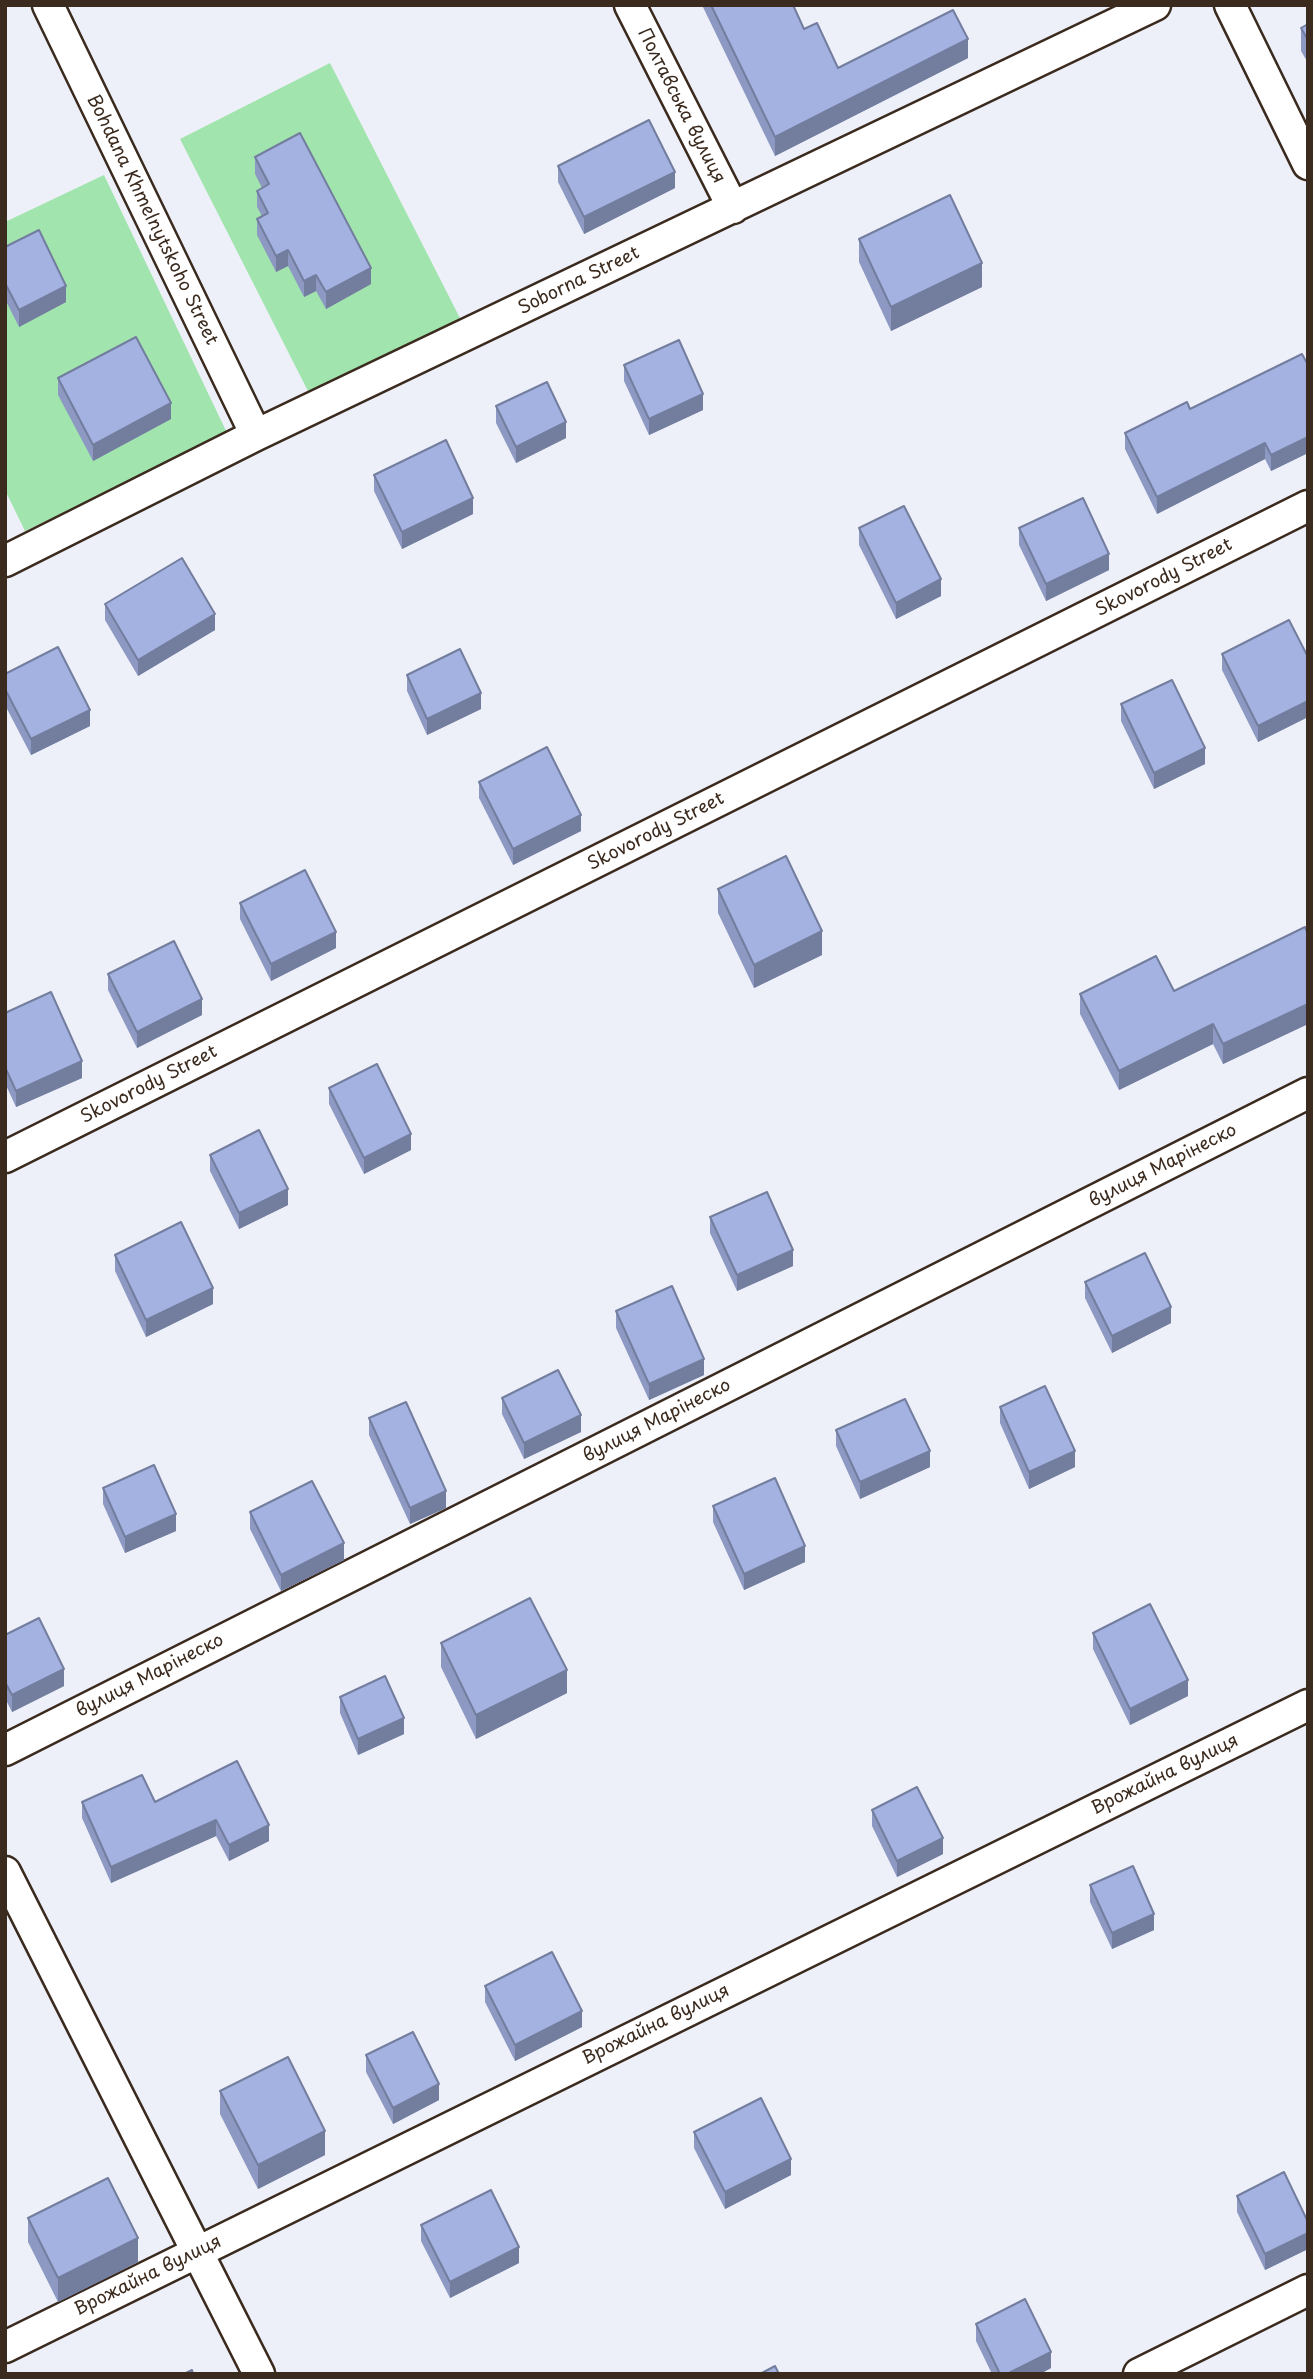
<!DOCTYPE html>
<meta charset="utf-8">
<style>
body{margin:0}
#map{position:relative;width:1313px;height:2379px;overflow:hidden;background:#edf0f9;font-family:"Playpen Sans",sans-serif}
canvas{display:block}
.frame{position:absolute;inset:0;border:7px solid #3b2a1e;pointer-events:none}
</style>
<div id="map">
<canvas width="1313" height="2379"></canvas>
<div class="frame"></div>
</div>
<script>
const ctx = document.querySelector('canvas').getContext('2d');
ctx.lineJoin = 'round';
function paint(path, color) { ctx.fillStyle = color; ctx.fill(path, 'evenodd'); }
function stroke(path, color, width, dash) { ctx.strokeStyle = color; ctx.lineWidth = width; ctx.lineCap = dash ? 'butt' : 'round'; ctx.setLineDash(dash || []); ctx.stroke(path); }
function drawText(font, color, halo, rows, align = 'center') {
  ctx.font = font + ' "Playpen Sans",sans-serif'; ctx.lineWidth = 5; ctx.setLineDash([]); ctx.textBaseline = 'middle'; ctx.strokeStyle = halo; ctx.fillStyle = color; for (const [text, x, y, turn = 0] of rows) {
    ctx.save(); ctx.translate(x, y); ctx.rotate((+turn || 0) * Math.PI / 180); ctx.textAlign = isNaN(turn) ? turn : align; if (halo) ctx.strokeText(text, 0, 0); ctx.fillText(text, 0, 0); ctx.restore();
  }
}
paint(new Path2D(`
 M330 63 462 322 312 399 180 139Z
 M104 175 228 435 25 531 5 490V222Z`), '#a2e4ae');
const street = new Path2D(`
 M48 5 256 435
 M630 5 733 208
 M1230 5 1308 164
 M5 561 256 435 1155 5
 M5 1157 1308 506
 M5 1750 1308 1093
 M5 1872 259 2374
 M5 2347 1308 1705
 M1139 2374 1308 2290`);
stroke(street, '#3b2a1e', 35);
stroke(street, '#fff', 30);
paint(new Path2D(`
 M702 5H793L804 29 838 68 968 58 775 156Z
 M1308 24V63L1301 51V28Z
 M255 157 371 284 326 309 316 291 304 297 288 266 276 272 257 235V219L262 216 257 207V191L262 188 255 174Z
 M558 166 675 188 584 234 558 182Z
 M859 239 982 287 891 331 859 262Z
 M5 247 66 302 19 327 5 299Z
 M624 365 703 410 649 435 624 381Z
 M1308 365V453L1271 471 1265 459 1157 514 1125 449V433Z
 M58 378 171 419 93 461 58 395Z
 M496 406 566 438 516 463 496 423Z
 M374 475 473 514 402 549 374 491Z
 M859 528 941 596 896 619 859 545Z
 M1019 528 1109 570 1046 601 1019 545Z
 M105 604 215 630 138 676 105 620Z
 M1222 654 1308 657V717L1258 742 1222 670Z
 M5 674 90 726 31 755 5 705Z
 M407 675 481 709 427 735 407 691Z
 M1121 704 1205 764 1154 789 1121 721Z
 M479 782 581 831 513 865 479 798Z
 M718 889 822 955 754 988 718 913Z
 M240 903 336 948 271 981 240 919Z
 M1308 934V1024L1223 1064 1213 1044 1119 1090 1080 1014V994L1174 991Z
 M108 974 202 1015 137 1048 108 990Z
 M5 1013 82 1078 16 1107 5 1083Z
 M329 1088 411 1150 364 1174 329 1104Z
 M210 1155 288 1205 239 1229 210 1171Z
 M710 1217 793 1266 737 1291 710 1233Z
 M115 1255 213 1304 146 1337 115 1271Z
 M1085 1282 1171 1323 1112 1353 1085 1298Z
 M616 1311 704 1375 649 1400 616 1328Z
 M502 1398 581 1432 524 1459 502 1414Z
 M1000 1407 1075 1467 1029 1489 1000 1423Z
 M369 1418 446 1508 410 1524 369 1435Z
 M836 1430 930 1467 860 1499 836 1446Z
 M103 1488 176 1531 125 1553 103 1504Z
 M713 1506 805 1562 744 1590 713 1522Z
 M250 1512 344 1560 281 1591 250 1529Z
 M1093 1633 1188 1696 1130 1725 1093 1649Z
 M5 1635 64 1686 12 1712 5 1698Z
 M441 1643 567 1693 476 1739 441 1667Z
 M340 1697 404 1734 358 1755 340 1713Z
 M237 1761 269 1841 229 1861 216 1836 111 1883 82 1818V1802H155Z
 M872 1810 943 1854 897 1877 872 1826Z
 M1090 1885 1154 1930 1112 1949 1090 1902Z
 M485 1986 582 2027 515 2061 485 2002Z
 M366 2055 439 2100 393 2124 366 2072Z
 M220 2091 325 2155 258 2189 220 2114Z
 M694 2132 791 2175 725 2209 694 2148Z
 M1237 2196 1308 2222V2249L1265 2270 1237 2212Z
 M28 2218 138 2262 58 2302 28 2242Z
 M421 2225 519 2263 450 2298 421 2241Z
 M976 2324 1051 2368 1040 2374H992L976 2341Z`), '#8d99c2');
paint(new Path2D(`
 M968 39V58L775 156V137Z
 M675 172V188L584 234V217Z
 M288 250V266L276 272V256Z
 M982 263V287L891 331V307Z
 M371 268V284L326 309V292Z
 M316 275V291L304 297V281Z
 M66 286V302L19 327V310Z
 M703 394V410L649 435V419Z
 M171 403V419L93 461V445Z
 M566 422V438L516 463V447Z
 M1308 437V453L1271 471V455Z
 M1265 443V459L1157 514V497Z
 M473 498V514L402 549V532Z
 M1109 554V570L1046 601V584Z
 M941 579V596L896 619V603Z
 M215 614V630L138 676V660Z
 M481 693V709L427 735V719Z
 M1308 701V717L1258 742V726Z
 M90 710V726L31 755V739Z
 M1205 748V764L1154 789V773Z
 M581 815V831L513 865V849Z
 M822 931V955L754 988V965Z
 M336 932V948L271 981V964Z
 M202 999V1015L137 1048V1032Z
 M1308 1004V1024L1223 1064V1044Z
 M1213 1024V1044L1119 1090V1071Z
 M82 1061V1078L16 1107V1091Z
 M411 1134V1150L364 1174V1158Z
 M288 1189V1205L239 1229V1213Z
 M793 1250V1266L737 1291V1275Z
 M213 1288V1304L146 1337V1320Z
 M1171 1307V1323L1112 1353V1336Z
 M704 1359V1375L649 1400V1384Z
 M581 1415V1432L524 1459V1443Z
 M930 1451V1467L860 1499V1482Z
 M1075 1451V1467L1029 1489V1472Z
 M446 1491V1508L410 1524V1508Z
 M176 1514V1531L125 1553V1537Z
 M344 1543V1560L281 1591V1575Z
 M805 1546V1562L744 1590V1574Z
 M64 1669V1686L12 1712V1695Z
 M567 1670V1693L476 1739V1715Z
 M1188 1680V1696L1130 1725V1709Z
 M404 1718V1734L358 1755V1739Z
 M216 1820V1836L111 1883V1867Z
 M269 1825V1841L229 1861V1845Z
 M943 1838V1854L897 1877V1861Z
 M1154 1914V1930L1112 1949V1933Z
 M582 2011V2027L515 2061V2045Z
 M439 2084V2100L393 2124V2108Z
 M325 2131V2155L258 2189V2165Z
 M791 2159V2175L725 2209V2192Z
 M1308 2233V2249L1265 2270V2254Z
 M138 2238V2262L58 2302V2278Z
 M519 2247V2263L450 2298V2282Z
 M1051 2352V2368L1040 2374H1007Z`), '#737d9e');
const building = new Path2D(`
 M711 5H793L804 29 817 23 838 68 953 10 968 39 775 137Z
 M1308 24V40L1301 28Z
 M649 120 675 172 584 217 558 166Z
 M300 133 371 268 326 292 316 275 304 281 288 250 276 256 257 219 268 213 257 191 269 184 255 157Z
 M950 195 982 263 891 307 859 239Z
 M39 230 66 286 19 310 5 283V247Z
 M136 337 171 403 93 445 58 378Z
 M679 340 703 394 649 419 624 365Z
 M1302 354 1308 365V437L1271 455 1265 443 1157 497 1125 433 1187 402 1190 409Z
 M547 382 566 422 516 447 496 406Z
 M446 440 473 498 402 532 374 475Z
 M1083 498 1109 554 1046 584 1019 528Z
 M904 506 941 579 896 603 859 528Z
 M182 558 215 614 138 660 105 604Z
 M1289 620 1308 657V701L1258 726 1222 654Z
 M58 647 90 710 31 739 5 689V674Z
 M460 649 481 693 427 719 407 675Z
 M1172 680 1205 748 1154 773 1121 704Z
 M547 747 581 815 513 849 479 782Z
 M786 856 822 931 754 965 718 889Z
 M305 870 336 932 271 964 240 903Z
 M1305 927 1308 934V1004L1223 1044 1213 1024 1119 1071 1080 994 1156 956 1174 991Z
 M174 941 202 999 137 1032 108 974Z
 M51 992 82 1061 16 1091 5 1067V1013Z
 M377 1064 411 1134 364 1158 329 1088Z
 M259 1130 288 1189 239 1213 210 1155Z
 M767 1192 793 1250 737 1275 710 1217Z
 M181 1222 213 1288 146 1320 115 1255Z
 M1145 1253 1171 1307 1112 1336 1085 1282Z
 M672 1286 704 1359 649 1384 616 1311Z
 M558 1370 581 1415 524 1443 502 1398Z
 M1045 1386 1075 1451 1029 1472 1000 1407Z
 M905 1399 930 1451 860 1482 836 1430Z
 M406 1402 446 1491 410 1508 369 1418Z
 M154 1465 176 1514 125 1537 103 1488Z
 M775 1478 805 1546 744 1574 713 1506Z
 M312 1481 344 1543 281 1575 250 1512Z
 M530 1598 567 1670 476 1715 441 1643Z
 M1150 1604 1188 1680 1130 1709 1093 1633Z
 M39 1618 64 1669 12 1695 5 1682V1635Z
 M385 1676 404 1718 358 1739 340 1697Z
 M237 1761 269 1825 229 1845 216 1820 111 1867 82 1802 142 1775 155 1802Z
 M917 1787 943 1838 897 1861 872 1810Z
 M1133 1866 1154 1914 1112 1933 1090 1885Z
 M552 1952 582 2011 515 2045 485 1986Z
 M413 2032 439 2084 393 2108 366 2055Z
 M288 2057 325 2131 258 2165 220 2091Z
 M761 2098 791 2159 725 2192 694 2132Z
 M1284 2172 1308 2222V2233L1265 2254 1237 2196Z
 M108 2178 138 2238 58 2278 28 2218Z
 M491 2190 519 2247 450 2282 421 2225Z
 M1025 2299 1051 2352 1007 2374H1000L976 2324Z
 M775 2366 779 2374H760Z
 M192 2370 193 2374H184Z`);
paint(building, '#a4b2e2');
stroke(building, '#737d9e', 2);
drawText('18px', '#3b2a1e', '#fff', [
 ["Полтавська вулиця",681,106,63],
 ["Bohdana Khmelnytskoho Street",152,220,64],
 ["Soborna Street",579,281,-26],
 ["Skovorody Street",1164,578,-27],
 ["Skovorody Street",656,832,-27],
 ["Skovorody Street",149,1085,-27],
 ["вулиця Марінеско",1163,1166,-27],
 ["вулиця Марінеско",657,1421,-27],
 ["вулиця Марінеско",150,1676,-27],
 ["Врожайна вулиця",1165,1775,-26],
 ["Врожайна вулиця",656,2025,-26],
 ["Врожайна вулиця",148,2276,-26]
]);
</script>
